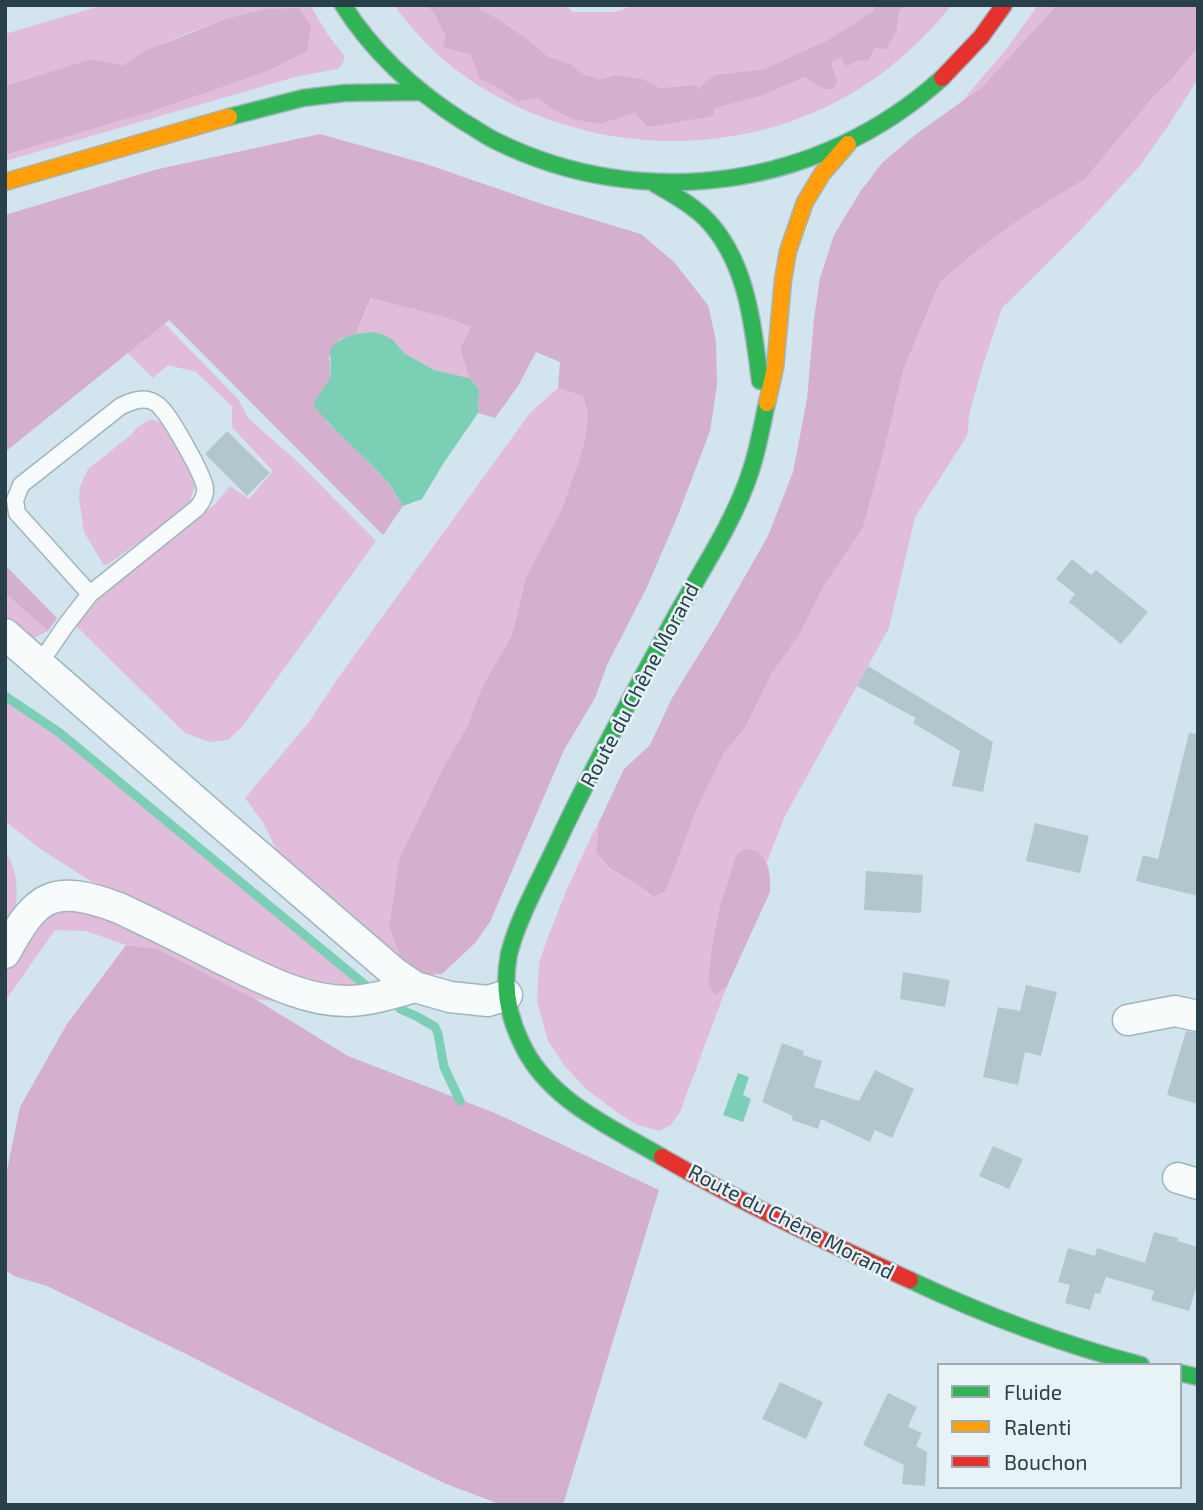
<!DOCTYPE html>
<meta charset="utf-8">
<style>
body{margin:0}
#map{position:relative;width:1203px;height:1510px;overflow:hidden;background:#d2e5ee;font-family:"Exo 2",sans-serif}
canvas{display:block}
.frame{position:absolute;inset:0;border:7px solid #27404a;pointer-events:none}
.legend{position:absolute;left:937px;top:1363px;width:245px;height:126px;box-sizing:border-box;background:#e8f3f8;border:2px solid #9babb2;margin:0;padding:9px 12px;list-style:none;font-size:21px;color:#27404a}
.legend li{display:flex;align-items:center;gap:14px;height:35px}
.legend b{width:35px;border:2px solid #9babb2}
</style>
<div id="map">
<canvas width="1203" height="1510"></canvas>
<div class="frame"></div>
<ul class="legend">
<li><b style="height:9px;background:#30b455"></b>Fluide</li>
<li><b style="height:9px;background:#ff9f0a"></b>Ralenti</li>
<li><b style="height:9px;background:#e5322d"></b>Bouchon</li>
</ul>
</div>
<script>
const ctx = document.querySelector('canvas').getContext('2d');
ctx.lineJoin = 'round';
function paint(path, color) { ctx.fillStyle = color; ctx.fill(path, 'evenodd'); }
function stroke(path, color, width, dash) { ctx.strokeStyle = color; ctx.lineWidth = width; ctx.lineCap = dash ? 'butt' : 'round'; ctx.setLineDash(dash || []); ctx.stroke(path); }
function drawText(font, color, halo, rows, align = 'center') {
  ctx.font = font + ' "Exo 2",sans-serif'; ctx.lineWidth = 5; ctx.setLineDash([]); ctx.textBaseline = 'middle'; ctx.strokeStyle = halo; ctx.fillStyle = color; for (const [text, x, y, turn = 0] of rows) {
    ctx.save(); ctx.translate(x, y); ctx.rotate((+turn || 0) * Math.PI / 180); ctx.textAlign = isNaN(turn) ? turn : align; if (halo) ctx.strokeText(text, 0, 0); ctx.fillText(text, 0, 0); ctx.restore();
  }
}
paint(new Path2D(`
 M103 5H310L328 35 344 55V61L341 66 337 69 295 77 5 161V155L150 112 266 72 264 9C216 22 166 38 123 65L91 59 5 86V34Z
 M394 5H426L434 13 446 37 442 47 471 55 479 79 500 89 518 102 538 98 549 107 601 124 635 113 714 108 764 95 806 77 823 89 837 80 831 62 841 56 846 66 875 48 897 30 899 11 905 5H952C928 34 902 60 871 81 745 167 572 159 452 67 430 49 411 28 394 5Z
 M477 5H565L573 12H615L636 5H876L872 12 826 41 764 69 715 75 703 93 695 85 660 88 643 79 616 75 601 79 583 75 571 64 547 56 530 41 498 19 479 8Z
 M1038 5H1057L982 87 963 100 1008 47Z
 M1198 47V79L1170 123 1139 167 1073 238 1002 308 983 365 970 411 967 436 915 517 889 628 785 816 767 862 762 854 745 849 739 853 735 859 720 905 711 951 708 984 715 994 727 986 680 1112 671 1125 659 1131 637 1125 618 1113 586 1089 564 1065 548 1041 537 1001 539 963 548 937 567 889 593 833 599 822 596 852 608 868 640 886 652 897 724 753 745 728 772 673 798 637 824 585 886 442 904 368 940 282 973 254 1020 219 1085 179 1153 97 1173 78Z
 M372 298 444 317 471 327 460 348 469 378 434 370 404 353 393 340 374 332 356 334Z
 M164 323 238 399 249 419 298 462 376 541 242 727 228 740 210 742 185 733 75 625 95 601 215 504 230 486 249 499 273 471 232 427V406L196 372 168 365 153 378 128 353Z
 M558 388 583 396 588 414 585 440 577 466 561 511 526 577 512 635 481 689 469 723 444 766 399 859 389 927 400 957 293 868 277 851 264 824 245 798 309 722 338 678 530 413Z
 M151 419 161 423 192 474 195 486 189 503 174 517 107 565 103 564 84 532 79 498 80 486 88 469 132 434 136 428Z
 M5 593 48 631 30 640 5 617Z
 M5 700 59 737 364 988 328 992 111 894 39 848 5 821Z
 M5 849C8 857 14 866 15 875 20 895 14 921 5 939Z
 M66 910 100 912 283 1002 255 999 158 949 126 945 86 931 55 930 5 1001V970L28 931 50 915Z`), '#e2bcdb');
paint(new Path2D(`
 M426 5H477L479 8 498 19 530 41 547 56 571 64 584 75 601 79 616 75 643 79 660 88 695 85 702 91 700 87 715 75 764 69 826 41 872 12 876 5H905L899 11 897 30 886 49 875 48 868 60 856 61 846 67 841 57 831 62 837 80 834 89H823L805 77 764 95 715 108 713 116 648 127 635 113 601 124 572 119 549 107 538 98 518 102 500 89 479 79 471 55 442 47 446 37 434 13Z
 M1057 5H1198V47L1173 78 1153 97 1085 179 1020 219 973 254 940 282 904 368 886 442 863 527 824 585 798 637 772 673 745 728 724 753 696 810 666 890 653 897 640 886 609 868 596 852 599 822 624 769 650 745 672 698 716 627 768 536 793 472 807 399 814 319 820 278 834 235 860 192 882 163 915 135 982 87Z
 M299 8 311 26 307 51 266 72 150 112 5 155V86L91 59 123 65 145 51 226 19 264 9Z
 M320 134 423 163 545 205 641 234 674 262 708 305 716 341 717 385 710 431 678 515 647 587 607 665 595 698 564 750 490 922 475 943 442 974 425 975 400 957 389 927 399 859 444 766 469 723 481 689 512 635 526 577 561 511 577 466 585 440 588 414 583 396 558 388 560 362 536 352 518 386 495 418 478 413 479 389 469 378 460 348 471 327 444 317 371 298 356 334 340 339 329 357 331 377 327 422 345 438 386 480 403 506 383 535 169 320 5 452V215L154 170Z
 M5 565 57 618 48 631 5 593Z
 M745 849C769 848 771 874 770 892L727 986 715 995 708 984 711 951 720 905 735 859 738 853Z
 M126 945 158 949 255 999 348 1056 495 1113 659 1190 563 1505H502L446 1484 325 1425 190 1356 47 1286 14 1276 5 1270V1180L20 1107 67 1024Z`), '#d5afce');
paint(new Path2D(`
 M374 332 384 335 393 340 404 353 434 370 469 378 479 389 478 413 443 464 422 499 403 506C397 497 392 487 385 479 362 453 334 432 313 404L331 377 330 349C344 334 355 334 374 332Z
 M738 1073 749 1077 743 1095 751 1099 743 1122 723 1115Z`), '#7acfb4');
stroke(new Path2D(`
 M5 696 60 733 364 984
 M400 1009 418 1017 435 1027 438 1034 444 1067 460 1101`), '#7acfb4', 9);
paint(new Path2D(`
 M227 431 270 473 247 496 205 454Z
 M1072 559 1091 575 1096 570 1148 612 1121 644 1069 602 1075 594 1056 579Z
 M868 666 993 742 983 792 952 786 960 751 913 723 916 718 857 686Z
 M1189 733 1198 734V896L1136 881 1143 855 1158 859Z
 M1035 823 1089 836 1080 873 1026 861Z
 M866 871 923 875 921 913 864 910Z
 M903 972 950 980 945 1007 900 999Z
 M1026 985 1057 992 1041 1056 1025 1052 1018 1085 983 1077 998 1007 1020 1011Z
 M1186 1031 1198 1033V1104L1167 1095Z
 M782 1043 804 1051 803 1055 822 1061 814 1087 859 1101 875 1070 914 1089 892 1138 875 1130 870 1142 821 1119 818 1129 792 1120 793 1116 762 1102Z
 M993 1146 1023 1159 1009 1189 979 1176Z
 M1154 1232 1178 1238 1177 1241 1198 1247V1281L1189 1311 1151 1300 1154 1291 1106 1277 1100 1294 1095 1293 1090 1310 1065 1303 1070 1285 1058 1282 1068 1248 1095 1256 1097 1248 1145 1263Z
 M780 1382 823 1402 806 1439 762 1419Z
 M888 1393 917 1407 908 1427 922 1433 916 1446 927 1452 925 1486 902 1484 904 1465 863 1445Z`), '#b2c7cd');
const lane = new Path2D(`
 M40 663 66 625 90 594 197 508C202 502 206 496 205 488 203 474 172 420 162 409 159 405 153 401 148 400 139 398 130 402 121 406L21 485 15 500 17 513 90 594`);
const street = new Path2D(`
 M5 634 216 819 396 974 415 987 450 997 488 1001 507 995
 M5 953C37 893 54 884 119 908 153 924 187 941 220 958 260 977 302 1001 347 1001 370 1001 393 993 415 987
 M1128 1020 1175 1011 1198 1016
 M1178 1178 1198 1184`);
const fast = new Path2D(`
 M343 5C374 54 415 91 464 122 475 128 485 136 496 141 643 214 821 188 942 78
 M229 117 303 98 345 93 420 92
 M655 184C672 194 691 204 705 218 747 260 753 325 760 381
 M662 1157C611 1127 547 1100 521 1042 508 1015 503 984 509 954 518 917 544 872 560 837 596 761 637 686 678 612 703 568 736 518 751 470 758 449 762 425 767 403
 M910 1280C984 1315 1061 1344 1141 1365
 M1180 1373 1198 1377`);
const slow = new Path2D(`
 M5 182 229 117
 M767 403 775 368 783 280 788 251 805 202 822 174 848 144`);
const jam = new Path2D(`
 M942 78 981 37 1004 5
 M662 1157C742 1203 826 1242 910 1280`);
stroke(lane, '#a0b5bd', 19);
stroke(street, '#a0b5bd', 33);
stroke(fast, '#a0b5bd', 19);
stroke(slow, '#a0b5bd', 19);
stroke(jam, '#a0b5bd', 19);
stroke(lane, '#f8fbfc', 16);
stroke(street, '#f8fbfc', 30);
stroke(fast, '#30b455', 16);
stroke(slow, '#ff9f0a', 16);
stroke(jam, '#e5322d', 16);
drawText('21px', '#27404a', '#e8f3f8', [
 ["Route du Chêne Morand",640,685,-62],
 ["Route du Chêne Morand",791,1222,27]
]);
</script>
